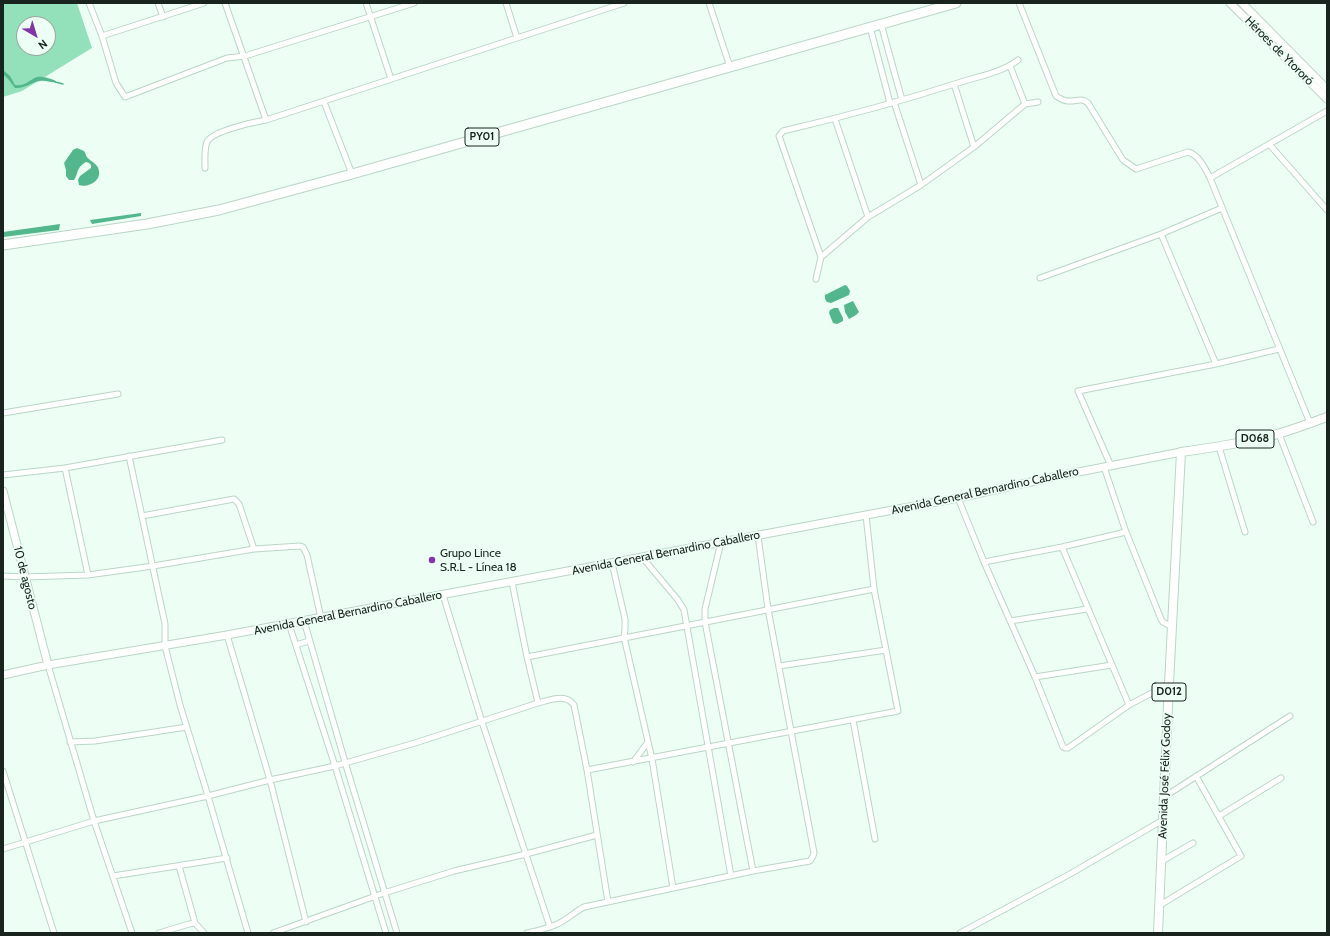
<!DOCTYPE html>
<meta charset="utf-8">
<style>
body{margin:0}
#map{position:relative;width:1330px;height:936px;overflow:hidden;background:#edfff5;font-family:Cabin,sans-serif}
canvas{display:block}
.frame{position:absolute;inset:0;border:4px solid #19241f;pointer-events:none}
.north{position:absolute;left:16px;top:16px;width:40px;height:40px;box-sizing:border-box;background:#edfff5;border:1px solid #98a79f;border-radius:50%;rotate:142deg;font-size:11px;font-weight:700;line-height:16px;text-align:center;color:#19241f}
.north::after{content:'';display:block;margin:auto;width:14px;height:18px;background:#8235a7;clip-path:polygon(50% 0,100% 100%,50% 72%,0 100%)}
</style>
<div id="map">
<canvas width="1330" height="936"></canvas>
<div class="frame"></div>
<div class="north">N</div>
</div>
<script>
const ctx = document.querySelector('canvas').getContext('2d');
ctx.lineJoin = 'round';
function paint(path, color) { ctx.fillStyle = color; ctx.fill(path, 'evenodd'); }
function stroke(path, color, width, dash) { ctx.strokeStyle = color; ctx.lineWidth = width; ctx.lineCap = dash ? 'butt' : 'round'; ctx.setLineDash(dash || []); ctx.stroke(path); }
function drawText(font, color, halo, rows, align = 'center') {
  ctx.font = font + ' Cabin,sans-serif'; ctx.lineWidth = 3.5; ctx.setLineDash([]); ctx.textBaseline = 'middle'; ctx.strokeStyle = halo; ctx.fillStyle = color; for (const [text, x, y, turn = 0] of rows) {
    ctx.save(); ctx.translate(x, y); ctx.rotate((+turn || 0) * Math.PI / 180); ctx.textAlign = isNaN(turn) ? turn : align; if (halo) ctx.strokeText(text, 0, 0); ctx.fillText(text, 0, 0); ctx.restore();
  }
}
paint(new Path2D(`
 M3 3H77L92 48 22 91 3 97ZM24 24H48V48H24Z`), '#93e1bb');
paint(new Path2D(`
 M3 70 10 76 15 85C24 87 29 80 37 77 43 76 51 79 56 81V82C51 83 46 80 40 81 31 82 25 89 15 88L9 80 3 74Z
 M77 148 84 151C86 154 86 157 89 159 93 163 98 164 99 171 101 181 88 188 79 185L78 180 80 176 91 168V165L89 163 86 162C76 168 79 172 74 180H69L66 176V170L64 163 73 150Z
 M141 213V216L92 224 90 220Z
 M60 224 59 230 3 237V232Z
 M845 285 847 286 850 291 849 295 831 303 827 302 825 299V295Z
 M853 301 859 312 856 315 849 319 845 312 844 305Z
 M834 308H838L843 318V321L837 324 833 323 829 313 830 310Z`), '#52b78b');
stroke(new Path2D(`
 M55 82 63 84`), '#52b78b', 1.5);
const street = new Path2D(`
 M89 3 102 36 116 83 125 97 227 58 245 56 414 3
 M158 3 163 17
 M225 3 266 120
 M366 3 391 79
 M506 3 517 38
 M709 3 730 67
 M1019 3 1056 96C1059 98 1064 101 1068 101 1076 102 1081 97 1088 103L1123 160 1136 169 1188 152C1199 155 1205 168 1210 178L1310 423
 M881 24 902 100
 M870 27 890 103
 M102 36 204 3
 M1010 66 1025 104
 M954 84 974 147
 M324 102 352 174
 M894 102 921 185
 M835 119 868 217
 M1269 144 1327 210
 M205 168C205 160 204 149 207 142 212 131 254 122 266 120L624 3
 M1210 178 1327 111
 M821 257 779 136 783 131C843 117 902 101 961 82 980 76 1003 72 1018 60
 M1040 278 1161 234
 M816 279 821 257 868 217 921 185 974 147 1025 104 1038 102
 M1216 364 1161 234 1222 208
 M3 413 118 394
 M1279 434 1313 522
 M1219 447 1245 532
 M129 456 165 624V646L180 705 208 796 248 933
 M1111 466 1078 391 1216 364 1279 349
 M1104 467 1126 532 1161 619 1163 622 1172 627
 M65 468 88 575
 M3 475 65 468 222 440
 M958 498 984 562 1035 677 1063 747 1065 748H1068L1129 705 1169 684
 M142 516 234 499 239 504 254 549
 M721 542 705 609V622L753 871
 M1062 547 1129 705
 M642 557 678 600 684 610 731 876
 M984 562 1062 547 1126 532
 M612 563 625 619V629L624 637 652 759 673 888
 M3 576 24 577 88 575 153 566 254 549 300 546 303 547 307 555 321 618
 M512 582 527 657 538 703
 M443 595 482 722 550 927
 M304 621 345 762 397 933
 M1010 621 1087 609
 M289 624 335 766 386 933
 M227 635 270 780 306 922
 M296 645 309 641
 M527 657 874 589
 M48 665 94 821 132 933
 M779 666 886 650
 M1035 677 1112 665
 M853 720 875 839
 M70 742 95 741 187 727
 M633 762 648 742
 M587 770 898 711 874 589 866 515
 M3 771 54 933
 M1164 797 1290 716
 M1219 816 1281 778
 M3 849 94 821 208 796 270 780 335 766 415 743 538 703C550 700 566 693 574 705L587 770 608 902
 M1162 861 1193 843
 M179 866 195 923
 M113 876 227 858
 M1160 905 1241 856 1196 776
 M159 933 189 924 195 923 204 933
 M273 933 384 893 454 871 526 854 597 835
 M527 933C536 931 546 929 555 925 566 921 574 912 584 907L753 871 810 861 813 856 814 853 768 609 758 536
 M960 933 1070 874 1163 820`);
const secondary = new Path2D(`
 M1230 3 1327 99
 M1242 3 1327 89
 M3 491 48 665
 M3 675 48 665 227 635 866 515 958 498 1053 477 1181 452`);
const primary = new Path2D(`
 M1158 933 1169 684 1181 452C1210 448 1238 444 1266 437 1287 432 1307 424 1327 417`);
const highway = new Path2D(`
 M3 245 147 224 219 210 352 174 956 3`);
stroke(street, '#b9d6c6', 7);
stroke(secondary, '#b9d6c6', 9);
stroke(primary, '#b9d6c6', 10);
stroke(highway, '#b9d6c6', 11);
stroke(street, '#fff', 5);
stroke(secondary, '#fff', 7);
stroke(primary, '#fff', 8);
stroke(highway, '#fff', 9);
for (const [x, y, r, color] of [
 [432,560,4,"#8235a7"]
]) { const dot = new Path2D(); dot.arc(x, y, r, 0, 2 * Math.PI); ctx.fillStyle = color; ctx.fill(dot); stroke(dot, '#edfff5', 1.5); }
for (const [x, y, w] of [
 [482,137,34],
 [1255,439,38],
 [1169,692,34]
]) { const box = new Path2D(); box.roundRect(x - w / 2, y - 9, w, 18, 3); ctx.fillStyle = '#edfff5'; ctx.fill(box); stroke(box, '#19241f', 1); }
drawText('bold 11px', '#19241f', null, [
 ["PY01",482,137],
 ["D068",1255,439],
 ["D012",1169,692]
]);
drawText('12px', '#19241f', '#edfff5', [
 ["Héroes de Ytororó",1279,51,45],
 ["Avenida General Bernardino Caballero",985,491,-12],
 ["Avenida General Bernardino Caballero",666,553,-11],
 ["10 de agosto",25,578,76],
 ["Avenida General Bernardino Caballero",348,613,-11],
 ["Avenida José Félix Godoy",1165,776,-88]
]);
drawText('12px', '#19241f', '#edfff5', [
 ["Grupo Lince",440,553],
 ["S.R.L - Línea 18",440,567]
], 'left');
</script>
